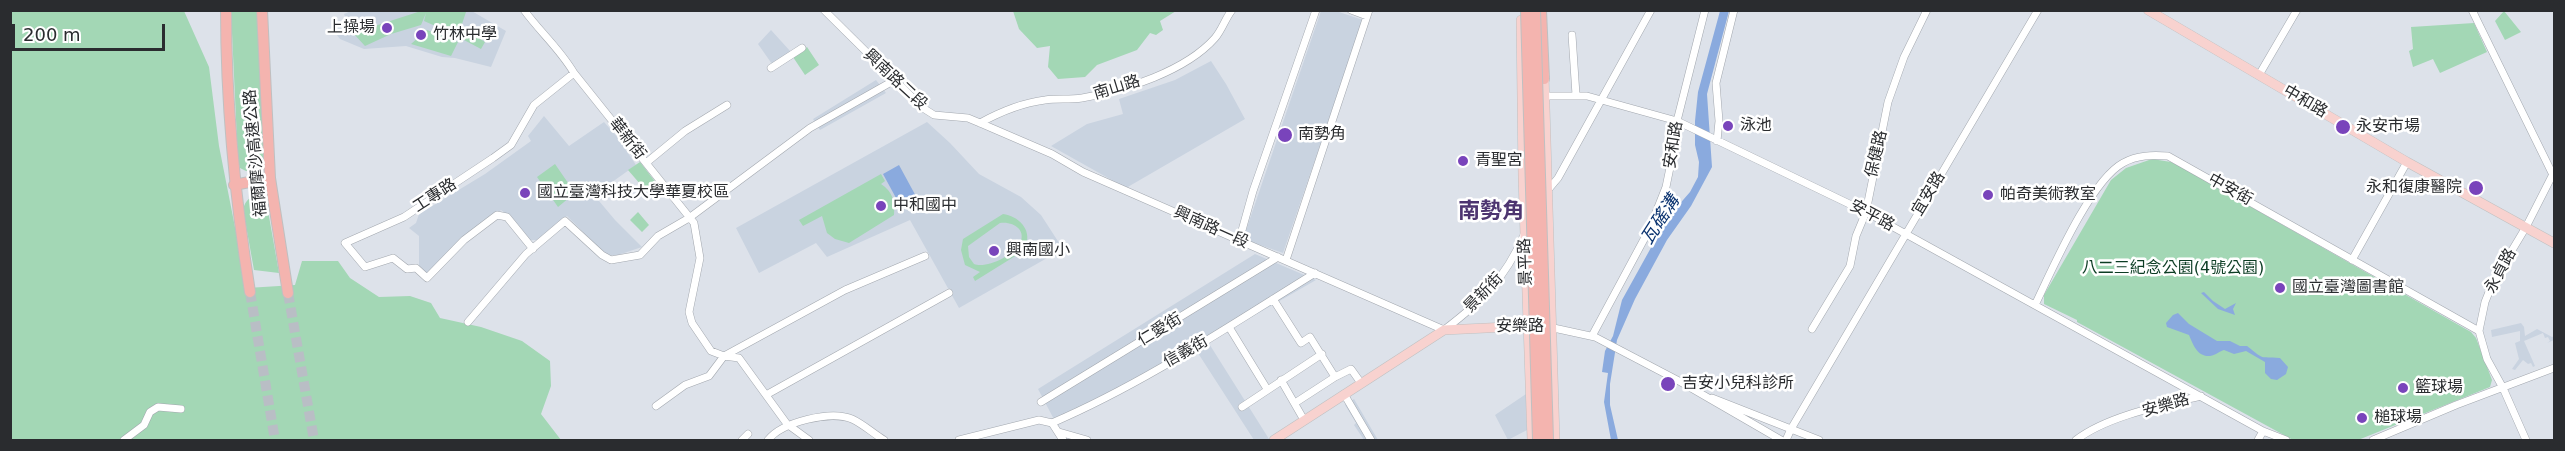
<!DOCTYPE html>
<meta charset="utf-8">
<style>
body{margin:0}
#map{position:relative;width:2565px;height:451px;overflow:hidden;background:#dde2ea;font-family:"DejaVu Sans",sans-serif}
canvas{display:block}
.frame{position:absolute;inset:0;border:12px solid #2a2c2f;pointer-events:none}
.scale{position:absolute;left:12px;top:24px;width:153px;height:27px;box-sizing:border-box;border:3px solid #2a2c2f;border-top:0;padding-left:8px;font-size:18px;line-height:21px;white-space:nowrap;color:#2a2c2f;-webkit-text-stroke:4px #fff;paint-order:stroke}
</style>
<div id="map">
<canvas width="2565" height="451"></canvas>
<div class="frame"></div>
<div class="scale">200 m</div>
</div>
<script>
const ctx = document.querySelector('canvas').getContext('2d');
ctx.lineJoin = 'round';
function paint(path, color) { ctx.fillStyle = color; ctx.fill(path, 'evenodd'); }
function stroke(path, color, width, dash) { ctx.strokeStyle = color; ctx.lineWidth = width; ctx.lineCap = dash ? 'butt' : 'round'; ctx.setLineDash(dash || []); ctx.stroke(path); }
function drawText(font, color, halo, rows, align = 'center') {
  ctx.font = font + ' "DejaVu Sans","Noto Sans TC",sans-serif'; ctx.lineWidth = 5; ctx.setLineDash([]); ctx.textBaseline = 'middle'; ctx.strokeStyle = halo; ctx.fillStyle = color; for (const [text, x, y, turn = 0] of rows) {
    ctx.save(); ctx.translate(x, y); ctx.rotate((+turn || 0) * Math.PI / 180); ctx.textAlign = isNaN(turn) ? turn : align; if (halo) ctx.strokeText(text, 0, 0); ctx.fillText(text, 0, 0); ctx.restore();
  }
}
paint(new Path2D(`
 M470 10 506 31 491 67 455 58 442 57 406 46 364 49 340 39 331 27 346 19 344 14 351 11Z
 M1321 11H1336L1363 20 1283 253 1243 239Z
 M771 30 791 52 772 64 758 44Z
 M1211 61 1226 84 1245 119 1126 188 1051 146 1087 124 1123 114 1119 99 1175 80Z
 M876 80 886 93 820 130 813 119Z
 M544 116 569 146 604 122 618 138 636 165 594 195 615 220 642 247 618 255H606L567 216 538 240H530L513 219 501 210 466 236 428 272 424 273 419 267V236L409 228 416 223 419 214 485 174 531 141 528 136Z
 M927 122 950 143 979 174 1021 197 1041 215 1063 249 959 308 910 220 827 257 816 243 759 273 736 228Z
 M1255 254 1316 280 1208 342 1269 439 1254 440 1196 350 1057 425 1038 389Z
 M2521 323 2524 327 2525 336 2537 329 2552 337 2554 336V340L2547 343 2550 341 2548 337 2545 338 2543 333 2524 341 2535 366 2533 367 2531 363 2528 364 2523 360 2515 370 2512 369 2519 359 2515 343 2520 341V331L2492 337 2491 330Z
 M1526 394 1527 430 1508 440 1495 415Z
 M1354 399 1378 440H1364L1354 425 1356 423 1345 405Z`), '#c9d3e0');
paint(new Path2D(`
 M10 11H184L209 67 219 146 247 288 295 285 302 261H338L350 278 379 297 410 296 431 303 440 318 481 327 522 341 550 361 551 386 541 414 561 440H11Z
 M231 11H257L264 159 256 170 246 171 240 168 238 162Z
 M462 11 466 12 458 36 424 21 426 13 421 25 391 34 365 46 353 33 421 11Z
 M1013 11H1176L1160 21 1163 30 1156 35 1150 33 1137 50 1097 65 1085 77 1058 79 1048 67 1050 46 1037 48 1019 29Z
 M2504 11 2521 32 2505 40 2495 21Z
 M2474 23 2487 52 2440 73 2433 59 2413 67 2409 51 2413 49 2411 27Z
 M427 30 458 42 451 56 411 44Z
 M469 32 485 42 481 49 464 40Z
 M807 47 819 65 805 75 793 57Z
 M2152 159 2171 162 2179 166 2471 332 2476 338 2492 380 2490 387 2358 440H2293L2077 322V320L2044 304V295L2111 180 2126 168Z
 M640 162 657 184 647 192 628 170Z
 M555 164 575 193 558 207 537 177Z
 M881 174 885 181 881 184C893 192 895 201 894 215L849 243 835 239 827 233 822 216 803 226 799 220Z
 M258 195 267 205 279 273 254 270 243 209C246 200 249 197 258 195Z
 M638 212 649 225 642 232 630 220Z
 M1003 214C1018 216 1032 229 1026 245L1031 242 1033 245 975 281 973 277 980 272 965 265 961 250 963 239ZM1000 223C1013 221 1028 230 1019 245 1012 256 986 269 974 264L969 257 968 246Z`), '#a3d7b5');
paint(new Path2D(`
 M1720 11H1729L1707 94 1712 167 1691 206 1667 240 1635 299 1617 340 1610 384V405L1618 440H1611L1604 402 1608 373 1602 372 1605 351 1613 336 1622 300 1658 235 1670 215 1690 192 1698 177 1699 162 1695 145V121L1698 92Z
 M899 165 918 200 902 209 883 174Z
 M2204 292 2213 301 2225 309 2236 303 2233 309 2235 315 2218 309 2201 293Z
 M2178 313 2189 324 2217 341H2230L2240 346H2247C2266 361 2258 356 2280 358L2288 367 2286 374 2277 380 2271 379 2265 373V362L2246 351 2234 354 2224 350C2220 351 2216 355 2210 356 2197 357 2193 344 2189 335L2167 327 2166 323 2173 315Z`), '#8aaade');
stroke(new Path2D(`
 M250 292 275 440
 M288 293 314 440`), '#b9bec5', 10, [10, 5]);
const minor = new Path2D(`
 M524 10C540 32 560 49 574 73L694 223 700 258 689 312 692 323 711 351 724 356 739 358 787 424 809 440
 M824 10 923 108 934 115 968 118 980 123 1052 154 1083 172 1444 330C1481 302 1505 279 1524 235
 M1351 10 1367 16
 M2472 10 2553 175
 M1572 35 1576 95
 M771 68 802 48
 M2259 75 2297 10
 M1540 96H1587L1677 121 1866 212 2263 431 2286 440
 M980 123C1000 112 1021 103 1045 100 1057 98 1069 100 1082 98 1124 91 1186 71 1215 38 1222 30 1225 19 1232 10
 M1717 141 1719 121 1716 83 1734 10
 M646 163 685 131 727 105
 M1547 191 1558 178 1651 10
 M1239 241 1253 191 1316 10
 M533 249 507 217 497 215 464 240 427 278 416 268 407 269 393 258 365 267 345 243 404 217 493 158 511 145 534 105 574 73
 M1286 260 1369 10
 M2352 260 2407 162
 M1273 299 1301 343 1310 337 1335 377 1351 369 1361 383
 M2035 305C2052 270 2090 181 2123 163 2137 155 2152 155 2168 156L2479 331
 M468 322 526 254 565 221 602 255 611 260 640 255 658 236 689 218 810 128 893 81
 M1229 327 1267 389
 M1549 327 1595 337 1679 381 1781 440
 M1812 329 1850 266 1856 236 1866 212 1888 102 1904 57 1927 10
 M1592 336 1649 230 1666 187 1674 148 1677 121 1705 10
 M1281 380 1304 420
 M1344 394 1371 440
 M766 395 949 293
 M1712 398 1819 440
 M1298 401 1335 377
 M1041 402 1278 257
 M656 406 685 385 709 376 724 356 845 290 925 256
 M1242 407 1322 354
 M1052 423C1145 383 1229 326 1315 273
 M1059 432 1087 440
 M124 440 144 425 150 412 158 407 181 409
 M742 440 748 434
 M768 440C782 422 831 410 852 419 863 424 874 434 884 440
 M959 440 1039 420 1052 423 1063 440
 M1786 440 1791 429 2038 10
 M2076 440C2107 416 2163 405 2201 396
 M2258 440 2263 431
 M2373 440 2456 405 2554 368
 M2526 440 2503 388 2487 359 2479 331 2485 302 2493 282 2526 227 2554 172`);
const major = new Path2D(`
 M2148 10 2407 162 2554 243
 M1521 20 1523 177 1532 440
 M1544 74 1555 440
 M1274 440 1444 330 1528 326`);
const highway = new Path2D(`
 M226 10C226 106 235 198 250 292
 M262 10 270 178 288 293
 M1541 10 1544 79
 M234 185 270 178`);
stroke(minor, '#a2a7ae', 8);
stroke(major, '#bfc0c1', 10);
stroke(highway, '#bfc0c1', 12);
stroke(minor, '#fff', 7);
stroke(major, '#f8d2cf', 9);
stroke(highway, '#f4b4af', 10);
stroke(new Path2D(`
 M1532 10 1543 440`), '#47494d', 1.5, [9, 4.5]);
const highwayBridge = new Path2D(`
 M1526 10 1538 440
 M1535 10 1548 440`);
stroke(highwayBridge, '#bfc0c1', 12, []);
stroke(highwayBridge, '#f4b4af', 10);
for (const [x, y, r, color] of [
 [387,28,6,"#7944bb"],
 [421,35,6,"#7944bb"],
 [1728,126,6,"#7944bb"],
 [2343,127,8,"#7944bb"],
 [1285,135,8,"#7944bb"],
 [1463,161,6,"#7944bb"],
 [2476,188,8,"#7944bb"],
 [525,193,6,"#7944bb"],
 [1988,195,6,"#7944bb"],
 [881,206,6,"#7944bb"],
 [994,251,6,"#7944bb"],
 [2280,288,6,"#7944bb"],
 [1668,384,8,"#7944bb"],
 [2403,388,6,"#7944bb"],
 [2362,418,6,"#7944bb"]
]) { const dot = new Path2D(); dot.arc(x, y, r, 0, 2 * Math.PI); ctx.fillStyle = color; ctx.fill(dot); stroke(dot, '#fff', 2); }
drawText('16px', '#2a2c2f', '#fff', [
 ["上操場",375,28,"right"],
 ["竹林中學",433,35],
 ["泳池",1740,126],
 ["永安市場",2356,127],
 ["南勢角",1298,135],
 ["青聖宮",1475,161],
 ["永和復康醫院",2462,188,"right"],
 ["國立臺灣科技大學華夏校區",537,193],
 ["帕奇美術教室",2000,195],
 ["中和國中",893,206],
 ["興南國小",1006,251],
 ["國立臺灣圖書館",2292,288],
 ["吉安小兒科診所",1682,384],
 ["籃球場",2415,388],
 ["槌球場",2374,418]
], 'left');
drawText('16px', '#2a2c2f', '#fff', [
 ["興南路二段",895,80,43],
 ["南山路",1117,88,-17],
 ["中和路",2305,102,30],
 ["華新街",627,139,52],
 ["安和路",1674,145,-81],
 ["福爾摩沙高速公路",256,153,-95],
 ["保健路",1877,154,-77],
 ["中安街",2230,190,29],
 ["宜安路",1929,194,-59],
 ["工專路",435,196,-33],
 ["安平路",1872,216,28],
 ["興南路一段",1211,228,24],
 ["景平路",1526,262,-92],
 ["永貞路",2501,271,-62],
 ["景新街",1484,293,-46],
 ["安樂路",1520,327],
 ["仁愛街",1160,330,-31],
 ["信義街",1186,352,-29],
 ["安樂路",2166,406,-16]
]);
drawText('16px', '#0c3d24', '#fff', [
 ["八二三紀念公園(4號公園)",2173,269]
]);
drawText('italic 18px', '#0c3470', '#fff', [
 ["瓦磘溝",1661,220,-57]
]);
drawText('bold 22px', '#4d3570', '#fff', [
 ["南勢角",1491,212]
]);
</script>
